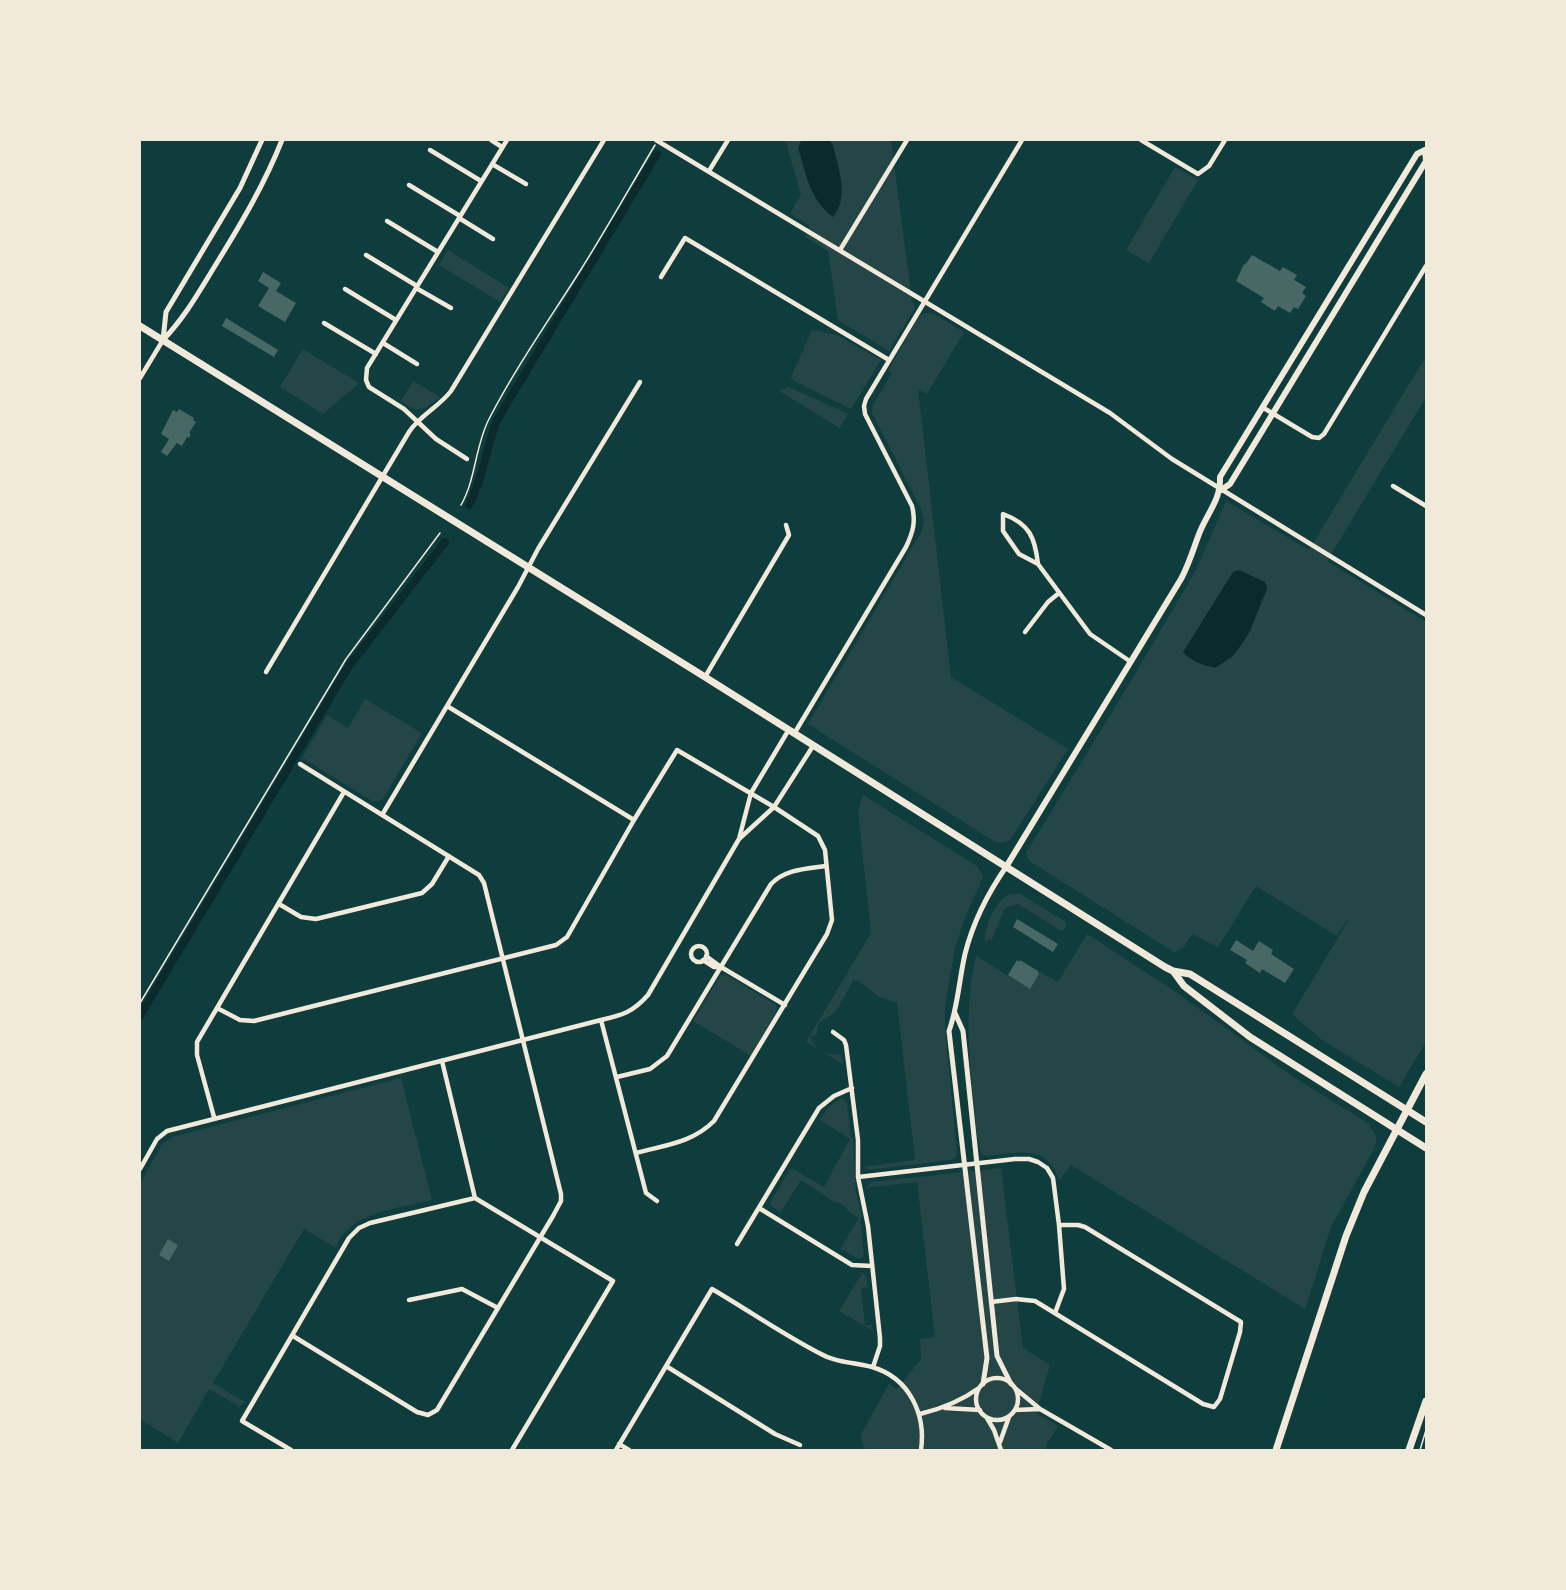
<!DOCTYPE html>
<style>
body{margin:0}
#map{position:relative;width:1566px;height:1590px;overflow:hidden;background:#0f3d3e;font-family:"Nunito Sans",sans-serif}
canvas{display:block}
.frame{position:absolute;inset:0;border:141px solid #f1e9da;pointer-events:none}
</style>
<div id="map">
<canvas width="1566" height="1590"></canvas>
<div class="frame"></div>
</div>
<script>
const ctx = document.querySelector('canvas').getContext('2d');
ctx.lineJoin = 'round';
function paint(path, color) { ctx.fillStyle = color; ctx.fill(path, 'evenodd'); }
function stroke(path, color, width, dash) { ctx.strokeStyle = color; ctx.lineWidth = width; ctx.lineCap = dash ? 'butt' : 'round'; ctx.setLineDash(dash || []); ctx.stroke(path); }
paint(new Path2D(`
 M785 140H891L912 301 915 308 889 351 838 320 828 251 805 237 810 226 790 214 801 194Z
 M1175 167 1198 180 1149 263 1126 250Z
 M448 250 509 288 500 302 439 265Z
 M926 313 934 314 964 332 927 394 918 389 951 677 1068 749 1010 840C1003 844 999 843 992 840L808 724 922 531 924 521 922 511 872 413 873 405 892 373 888 371 917 319 921 315Z
 M812 330 837 335 881 360 851 409 792 380 791 377Z
 M303 349 359 383 323 414 280 387Z
 M1426 356V397L1327 561 1426 622V1042L1399 1087 1322 1040 1292 1014 1348 921 1347 920 1337 936 1256 886 1220 944 1217 947 1192 934 1184 947 1174 952 1029 861 1026 853 1132 679 1196 570 1226 501 1309 550Z
 M413 381 440 397C422 411 420 414 401 401Z
 M789 387 848 414 840 428 779 391Z
 M365 699 422 733 383 799 380 801H372L302 758 327 715 348 728Z
 M863 795 977 866 983 877 965 918 955 948 945 1007V1028L957 1152 956 1157 951 1160 869 1170 864 1167 915 1160 897 1003 879 997 860 982 853 980C847 990 841 1006 833 1014 825 1021 817 1018 817 1034L810 1037C816 1051 826 1057 841 1054L843 1064 806 1042 871 933 858 811Z
 M1010 894H1020L1066 922V927L1064 930H1060L1018 904 1005 908 992 939 985 941C984 927 996 899 1010 894Z
 M1087 934 1176 992 1292 1076 1371 1125 1370 1128C1377 1134 1377 1139 1375 1147L1331 1227 1305 1309 1071 1165 1059 1180C1048 1143 1015 1153 985 1156L981 1153C976 1135 975 1113 973 1094 968 1046 965 1002 976 956L1030 989 1040 972 1058 982Z
 M725 974 776 1005 777 1010 751 1056 693 1021 720 976Z
 M401 1078 432 1200C401 1208 347 1212 336 1248L304 1229 213 1383 245 1402 238 1408 237 1405 209 1389 178 1443 140 1419V1183L163 1143 172 1137Z
 M840 1099H844L847 1103 851 1138 853 1137 856 1192 862 1217 860 1218 864 1254 862 1258 859 1259 840 1249 859 1218 846 1210 847 1208 837 1202 836 1203 801 1180 780 1213 771 1205V1201L791 1168 824 1187 850 1139 820 1120 829 1107Z
 M1001 1168 1023 1348 1050 1365 1036 1413 1058 1426 1047 1444 1046 1450H868L864 1448 861 1434 889 1384 897 1389 921 1359 920 1339 935 1337 917 1182 865 1188 872 1182Z
 M863 1272 866 1277 868 1287 861 1289 865 1325H872L873 1331 839 1311Z`), '#244646');
paint(new Path2D(`
 M829 140 833 145C838 168 850 197 833 217 810 200 806 174 798 148L801 141Z
 M1239 570 1265 582 1267 589 1249 633 1242 644 1232 657 1215 668C1203 665 1192 662 1183 652L1233 572Z`), '#0a2a2b');
stroke(new Path2D(`
 M469 505C483 479 486 448 497 420L657 154
 M140 1016 349 666 445 542`), '#0a2a2b', 8);
paint(new Path2D(`
 M1252 255 1280 271 1283 267 1297 275 1294 280 1306 287 1302 293 1306 296 1298 309 1294 307 1290 313 1278 306 1275 311 1261 302 1264 298 1236 281 1244 264 1245 265Z
 M263 272 281 283 276 291 296 303 285 322 258 306 269 288 258 281Z
 M226 318 278 350 274 357 222 326Z
 M179 409 194 418 193 420 196 422 189 433 191 434 189 438 187 437 182 446 177 443 167 456 161 452 169 439 161 434 173 410 177 412Z
 M1017 919 1058 944 1053 952 1013 927Z
 M1236 940 1253 951 1259 941 1273 950 1271 954 1294 969 1285 983 1262 969 1260 973 1245 963 1247 960 1230 950Z
 M1017 960 1019 962 1020 960 1038 971 1039 974 1030 989 1008 975Z
 M168 1239 178 1245 169 1261 159 1255Z`), '#486865');
stroke(new Path2D(`
 M461 505C476 479 475 446 489 419 516 367 549 320 580 271 606 230 630 187 655 145
 M140 1003 346 659 440 533
 M1420 1450 1426 1430`), '#f1e9da', 1.5);
stroke(new Path2D(`
 M491 140 502 147
 M656 140 1110 413 1172 459 1426 615
 M1141 140 1198 174 1209 166 1225 140
 M430 150 481 181
 M492 164 526 184
 M709 171 728 140
 M409 185 460 216
 M459 218 493 239
 M387 221 438 252
 M840 250 907 140
 M366 255 417 286
 M661 277 685 238 889 360
 M416 288 451 308
 M345 289 396 320
 M324 323 376 354
 M383 343 417 364
 M140 378 163 340
 M1262 407 1312 437 1319 438 1324 434 1426 266
 M467 459 436 439 404 409 369 387 366 380 367 368 507 140
 M1393 486 1426 506
 M1038 564C1035 538 1030 524 1003 514V531L1019 554 1038 564 1090 634 1131 662
 M1025 632 1048 602 1059 593
 M266 672 409 432C420 415 439 407 451 391L604 140
 M705 677 789 535 786 525
 M447 706 634 820
 M794 734 906 547C913 532 916 522 912 506L865 414 864 406 866 399 1022 140
 M382 815 518 587 538 549 640 382
 M739 839 774 807 813 746
 M279 904 301 917 316 919 422 893 432 884 449 856
 M691 954a8 8 0 1 1 16 0a8 8 0 1 1-16 0Z
 M706 956 721 967 785 1005
 M703 960 714 967H721
 M217 1008 240 1020 254 1021 556 945 567 937 634 820 677 750 774 807 818 836 825 850 832 920 827 934 714 1121C692 1143 665 1145 636 1153
 M601 1020 646 1193 657 1201
 M833 1032 844 1040 846 1045 858 1140V1177L868 1226 880 1338V1346L873 1367
 M442 1061 475 1198 613 1281 512 1450
 M617 1077 650 1069 667 1056 771 884C786 869 806 869 826 866
 M214 1117 197 1055V1042L344 792
 M140 1169 157 1139 167 1131 601 1020C623 1015 633 1012 648 995L739 839 751 793 788 731
 M858 1177 1015 1159H1029L1038 1162 1047 1168 1053 1178 1059 1225 1064 1289 1055 1313
 M759 1208 852 1265 872 1266
 M737 1244 819 1108 834 1096 852 1088
 M409 1300 462 1289 498 1308
 M991 1302 1016 1299 1035 1301 1203 1404 1214 1407 1220 1399 1240 1332 1241 1322 1085 1227 1078 1225H1059
 M293 1336 417 1412 428 1415 437 1410 553 1216 561 1201V1194L484 883 479 875 300 764
 M666 1366 775 1434 800 1445
 M976 1399a21 21 0 1 1 42 0a21 21 0 1 1-42 0Z
 M1016 1389 1040 1409 1111 1450
 M945 1408 980 1410
 M1015 1410 1040 1409
 M920 1414C941 1409 961 1401 979 1388
 M987 1418 994 1430 1001 1450
 M1000 1442 1009 1417
 M619 1444 629 1450
 M291 1450 242 1421 349 1238 359 1228 370 1223 475 1198
 M616 1450 712 1289C748 1310 782 1334 819 1353 836 1363 854 1362 872 1367 910 1378 926 1415 921 1450`), '#f1e9da', 4.5);
stroke(new Path2D(`
 M163 340C186 316 200 290 218 261 242 222 265 183 282 140
 M163 340 166 312 240 188 262 140
 M955 1013 963 1031 997 1356 1011 1384
 M983 1384 987 1358 949 1031C958 1006 959 980 965 954 973 922 988 893 1006 867`), '#f1e9da', 5);
stroke(new Path2D(`
 M1221 490 1230 484 1426 161 1425 150
 M1006 867 1181 579C1189 564 1193 550 1199 534 1207 513 1221 500 1220 477L1417 154 1425 150`), '#f1e9da', 6);
stroke(new Path2D(`
 M140 326 705 677 1165 967 1173 971 1184 986 1250 1037 1426 1148
 M1173 971 1190 974 1426 1122`), '#f1e9da', 7);
stroke(new Path2D(`
 M1276 1450 1346 1236 1364 1192 1426 1074
 M1409 1450 1426 1401`), '#f1e9da', 7);
</script>
